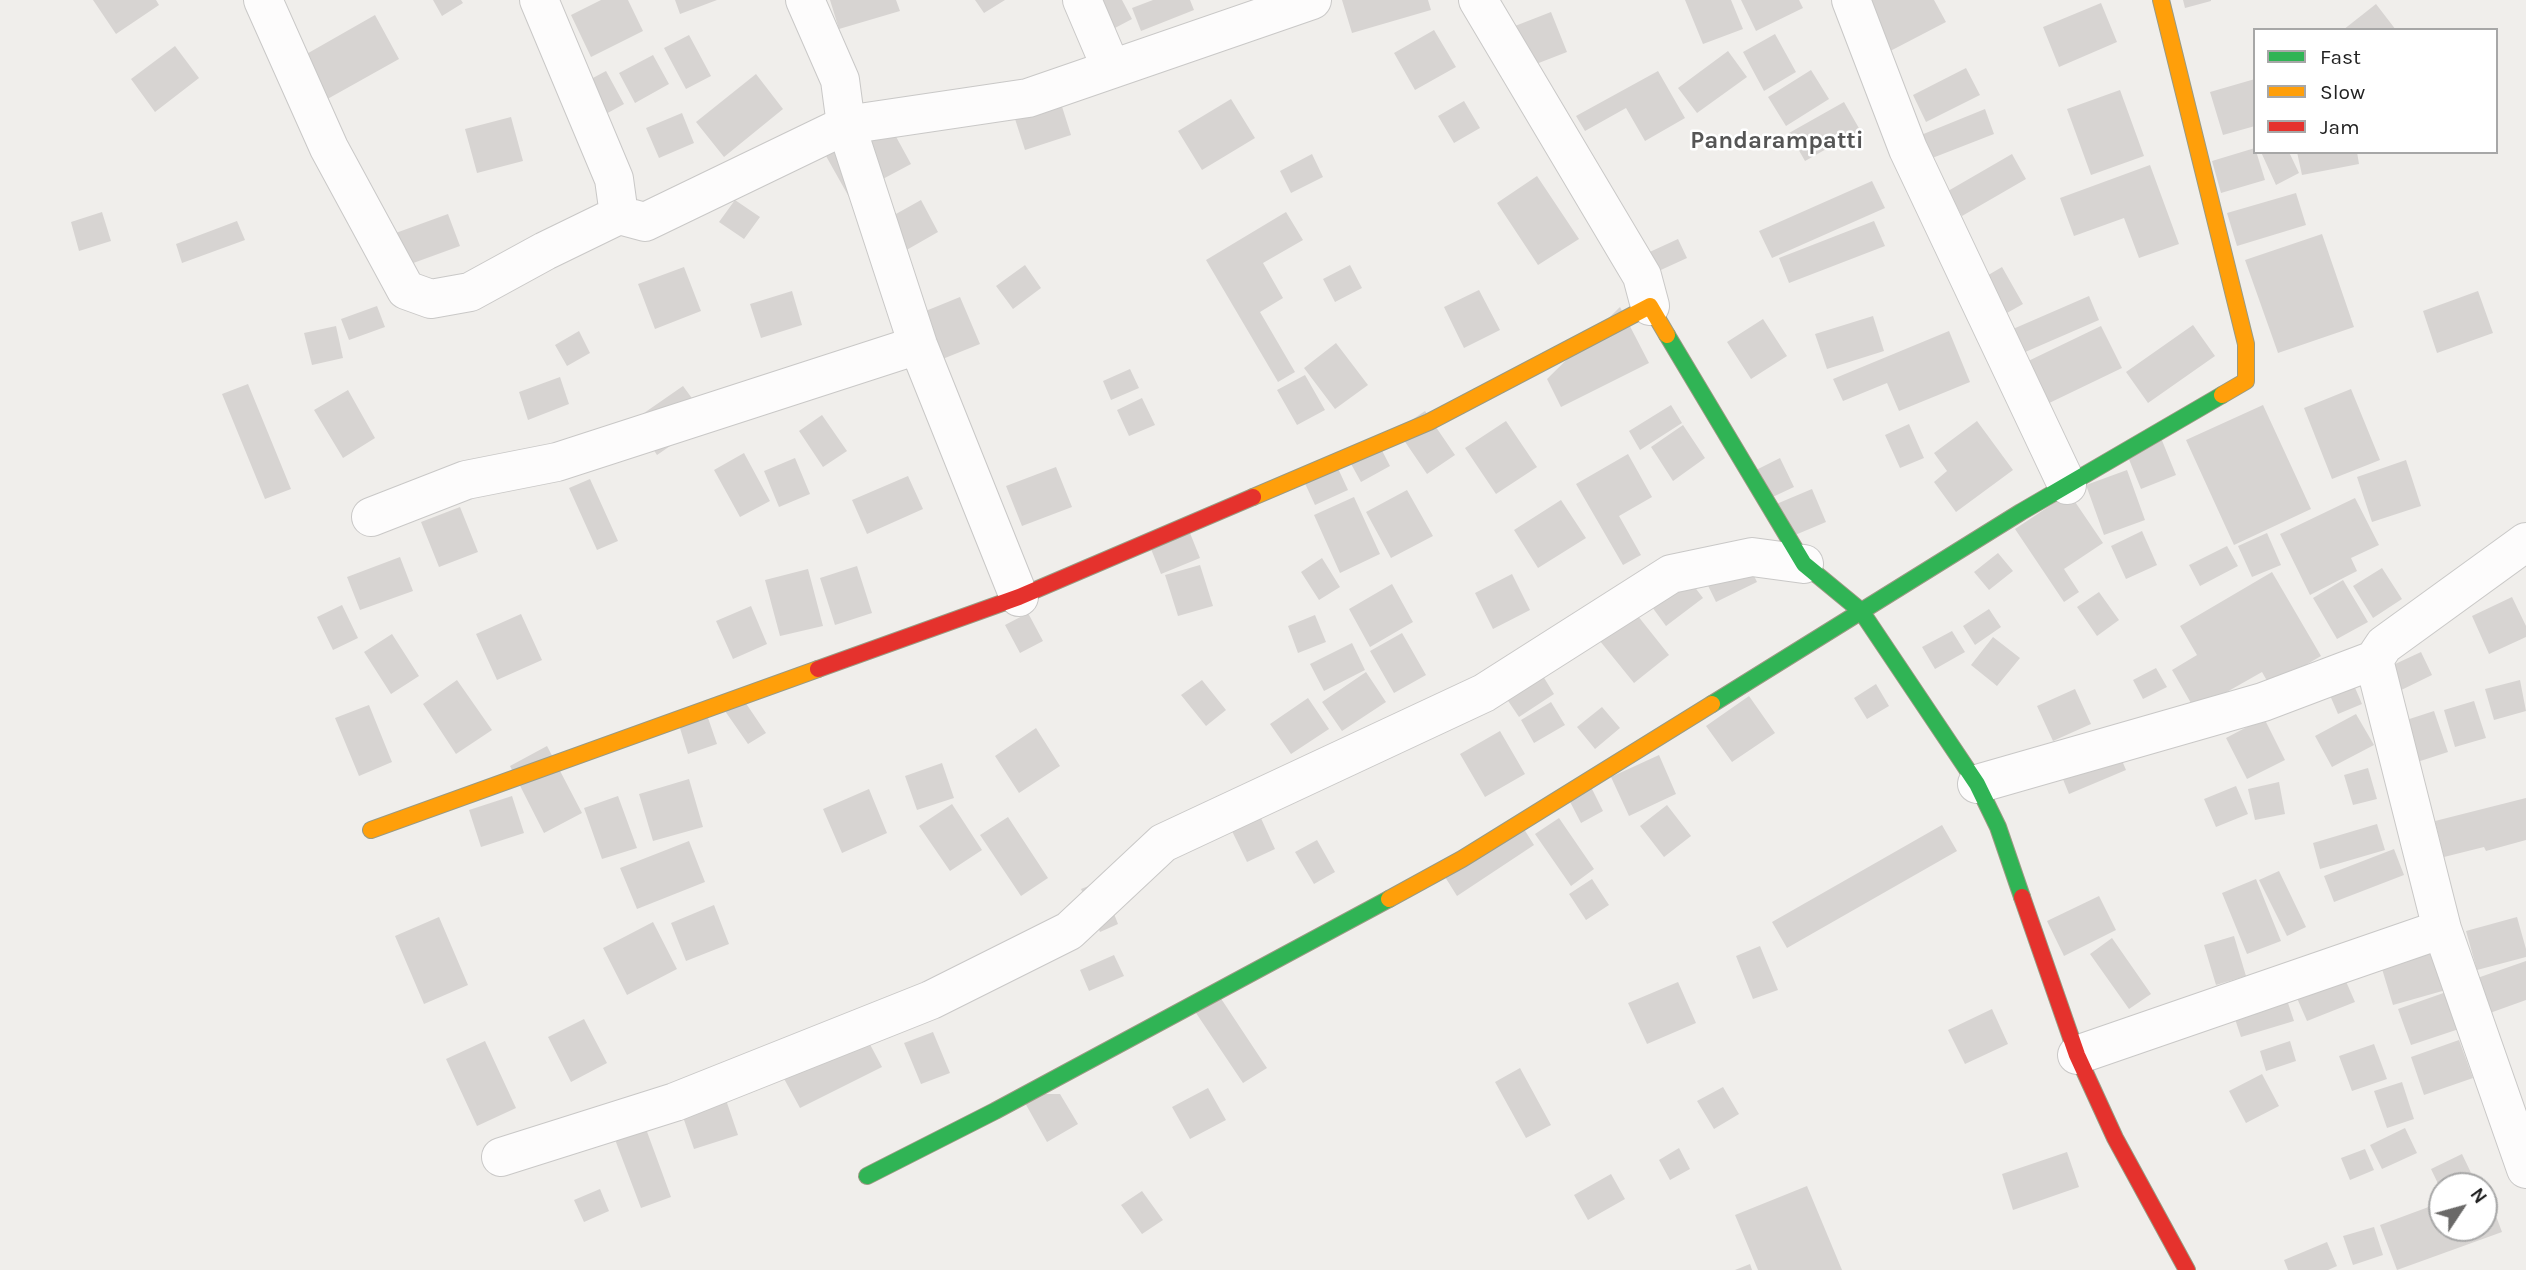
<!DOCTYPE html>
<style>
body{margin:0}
#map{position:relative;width:2526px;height:1270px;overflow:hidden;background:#f0eeeb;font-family:Karla,sans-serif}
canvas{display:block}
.legend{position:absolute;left:2253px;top:28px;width:245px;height:126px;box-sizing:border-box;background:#fff;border:2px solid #a7a7a7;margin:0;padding:9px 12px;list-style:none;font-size:21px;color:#222}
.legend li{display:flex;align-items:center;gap:14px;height:35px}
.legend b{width:35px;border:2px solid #a7a7a7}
.north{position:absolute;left:2428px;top:1172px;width:70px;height:70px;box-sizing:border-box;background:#fff;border:2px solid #a7a7a7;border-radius:50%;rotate:54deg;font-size:19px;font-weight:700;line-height:28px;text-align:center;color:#222}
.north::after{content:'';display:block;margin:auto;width:24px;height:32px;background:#6a6968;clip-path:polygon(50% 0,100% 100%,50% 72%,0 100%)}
</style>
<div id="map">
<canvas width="2526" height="1270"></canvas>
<ul class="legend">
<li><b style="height:9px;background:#30b455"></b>Fast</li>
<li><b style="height:9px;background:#ff9f0a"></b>Slow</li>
<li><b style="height:9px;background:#e5322d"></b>Jam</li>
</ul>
<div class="north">N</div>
</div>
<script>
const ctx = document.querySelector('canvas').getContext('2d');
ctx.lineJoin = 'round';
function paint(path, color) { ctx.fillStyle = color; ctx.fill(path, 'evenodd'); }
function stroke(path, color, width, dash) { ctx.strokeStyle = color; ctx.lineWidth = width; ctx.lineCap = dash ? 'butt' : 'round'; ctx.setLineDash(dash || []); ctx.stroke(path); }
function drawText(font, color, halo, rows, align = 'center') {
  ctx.font = font + ' Karla,sans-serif'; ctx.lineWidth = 5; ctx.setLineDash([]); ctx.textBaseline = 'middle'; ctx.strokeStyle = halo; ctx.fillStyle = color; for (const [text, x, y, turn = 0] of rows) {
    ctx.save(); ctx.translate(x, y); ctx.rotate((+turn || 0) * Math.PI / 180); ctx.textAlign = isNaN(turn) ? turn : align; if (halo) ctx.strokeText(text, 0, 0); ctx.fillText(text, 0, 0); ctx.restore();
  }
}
paint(new Path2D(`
 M93 0H156L159 5 116 34Z
 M433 0H461L463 3 442 16Z
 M601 0H628L643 31 591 57 571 15Z
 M675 0H717L680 14Z
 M830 0H896L900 11 839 29Z
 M975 0H1005L984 13Z
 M1077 0H1122L1132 19 1096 38Z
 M1153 0H1190L1194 10 1141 31 1132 8Z
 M1342 0H1428L1431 10 1352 33Z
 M1685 0H1731L1743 29 1703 44Z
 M1741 0H1799L1803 8 1756 31Z
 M1859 0H1934L1946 22 1871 61Z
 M2183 0H2211V1L2185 8Z
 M2101 3 2117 42 2059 67 2043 27Z
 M2376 4 2396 30H2343Z
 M1551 12 1567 52 1531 66 1515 26Z
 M375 15 399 59 306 111 282 68Z
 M1434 30 1456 67 1415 90 1394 53Z
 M1775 34 1796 72 1764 91 1743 52Z
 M689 35 711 76 686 89 664 48Z
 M175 46 199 78 155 112 131 79Z
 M1728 51 1747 77 1697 113 1678 88Z
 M653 55 669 84 635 103 619 73Z
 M1966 68 1980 95 1926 122 1913 95Z
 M1811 70 1829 99 1786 126 1768 97Z
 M606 71 624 104 595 120 576 87Z
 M1658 71 1685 118 1645 141 1626 108 1585 131 1576 116Z
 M756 74 783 109 724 157 696 122Z
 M1052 75 1071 135 1025 150 1006 91Z
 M2255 79V126L2223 135 2210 92Z
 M2120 90 2144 156 2091 175 2067 109Z
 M1231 99 1255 138 1202 170 1178 131Z
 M1464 101 1480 128 1454 143 1438 116Z
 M1844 102 1860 130 1805 161 1789 133Z
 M1985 109 1994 134 1904 169 1894 146Z
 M682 113 694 143 659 158 646 128Z
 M511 117 523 161 477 173 465 129Z
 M888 122 911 164 849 197 826 156Z
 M2255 148 2265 180 2221 193 2212 161Z
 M2261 152H2289L2299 173 2276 185Z
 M2297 152H2357L2359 164 2302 175Z
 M1312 154 1323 177 1291 193 1280 171Z
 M2012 154 2026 179 1962 216 1948 191Z
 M2150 165 2179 244 2139 258 2124 218 2074 236 2060 198Z
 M1537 176 1579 239 1538 265 1497 203Z
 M1872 181 1885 208 1772 258 1759 231Z
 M2296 193 2306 225 2237 246 2227 213Z
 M735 200 760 217 744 239 719 222Z
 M921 200 938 232 896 256 878 224Z
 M102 212 111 241 79 251 71 222Z
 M1286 212 1303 240 1263 263 1283 298 1260 312 1295 372 1278 382 1206 260Z
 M448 214 460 246 405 266 393 234Z
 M237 221 245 240 182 263 176 244Z
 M1874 221 1885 246 1789 283 1779 258Z
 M2322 234 2354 327 2278 353 2245 260Z
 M1678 239 1687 258 1639 280 1630 261Z
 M1025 265 1041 288 1013 309 996 286Z
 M1350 265 1362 288 1335 302 1323 279Z
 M684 267 701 311 655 329 638 284Z
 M2002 267 2023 304 1982 327 1961 291Z
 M1479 290 1500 330 1464 348 1444 307Z
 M792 291 802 325 761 338 750 304Z
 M2478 291 2493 333 2437 353 2423 311Z
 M2089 296 2099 320 2023 353 2013 329Z
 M960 297 980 344 925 366 906 319Z
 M377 306 385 327 349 340 341 319Z
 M1620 307 1649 363 1561 407 1547 379Z
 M1873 316 1884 351 1827 369 1815 334Z
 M1763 319 1787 356 1751 379 1727 342Z
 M2193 325 2215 356 2148 403 2126 372Z
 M336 326 343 358 312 365 304 333Z
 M2101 326 2122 368 2043 406 2022 364Z
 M579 331 590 353 567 366 555 345Z
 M1949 331 1970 382 1899 411 1887 383 1843 401 1833 379Z
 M1336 343 1368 385 1335 409 1304 368Z
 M1130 369 1139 388 1111 400 1103 381Z
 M1305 375 1325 410 1297 425 1277 390Z
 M560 377 569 404 528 420 519 392Z
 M248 384 291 489 265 499 222 394Z
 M683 386 708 420 657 455 634 420Z
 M2351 389 2380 460 2332 479 2304 408Z
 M348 390 375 438 343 458 314 410Z
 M1142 398 1155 425 1129 436 1117 410Z
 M1671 405 1682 423 1640 450 1629 431Z
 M2263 405 2311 509 2234 545 2186 440Z
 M1425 411 1455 455 1427 474 1397 430Z
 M822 415 847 451 823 467 799 431Z
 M1506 421 1537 467 1496 494 1465 448Z
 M1977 421 2013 470 1956 512 1934 482 1947 471 1934 453Z
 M1909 424 1924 458 1900 468 1885 435Z
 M1683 425 1705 458 1673 481 1651 447Z
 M1375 437 1390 466 1361 482 1345 453Z
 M2161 438 2176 475 2141 489 2126 452Z
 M744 453 770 501 740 517 714 470Z
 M1628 454 1652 497 1619 516 1641 555 1623 565 1576 484Z
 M795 458 810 494 779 507 764 471Z
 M1780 458 1794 487 1764 501 1750 473Z
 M2406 460 2421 506 2372 522 2357 477Z
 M1335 462 1348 490 1315 505 1302 477Z
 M1056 467 1072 507 1022 526 1006 486Z
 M2127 470 2145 520 2104 535 2086 485Z
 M908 476 923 509 867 534 852 500Z
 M590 479 618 541 597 550 569 488Z
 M1812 489 1826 522 1788 538 1774 505Z
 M1407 490 1433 536 1391 558 1366 512Z
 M2069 493 2103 543 2064 569 2079 592 2064 602 2015 529Z
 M1354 497 1380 554 1340 573 1314 515Z
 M2355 498 2379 545 2351 558 2357 571 2310 595 2280 534Z
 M1561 500 1586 538 1538 568 1514 530Z
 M460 507 478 552 439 567 421 522Z
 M1186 523 1200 558 1161 574 1147 539Z
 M2142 531 2157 565 2126 579 2111 546Z
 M2267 533 2281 565 2252 577 2238 546Z
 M2227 546 2238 566 2200 586 2189 565Z
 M1740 547 1757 582 1716 602 1699 567Z
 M1998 553 2013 571 1989 590 1974 572Z
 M400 557 413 591 360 610 347 577Z
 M1322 558 1340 587 1319 600 1301 572Z
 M1200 565 1213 606 1178 616 1165 575Z
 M857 566 872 613 835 625 820 578Z
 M2382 568 2402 599 2373 618 2353 586Z
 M808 569 823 626 780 636 765 580Z
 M1681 569 1703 598 1666 626 1644 596Z
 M2272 572 2321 656 2270 686 2262 672 2195 710 2172 670 2197 655 2180 626Z
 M1512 574 1530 610 1493 629 1475 593Z
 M2343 580 2368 622 2337 639 2313 598Z
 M1392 584 1413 622 1370 647 1349 609Z
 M2099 592 2119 620 2097 636 2077 607Z
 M1622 596 1669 655 1634 683 1587 625Z
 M2512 597 2526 626V637L2489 654 2472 616Z
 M342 605 358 638 333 650 317 617Z
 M751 606 767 644 733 659 716 621Z
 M1989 609 2001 627 1975 645 1963 626Z
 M1028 613 1043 641 1020 653 1005 625Z
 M521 614 542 660 497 680 476 634Z
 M1315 615 1326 642 1298 653 1288 626Z
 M1952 631 1965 652 1935 669 1922 647Z
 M1402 633 1426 675 1394 693 1370 651Z
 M392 634 419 676 391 694 364 652Z
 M1993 637 2020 658 1997 686 1971 665Z
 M1352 643 1365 670 1324 691 1310 664Z
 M2421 652 2432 675 2391 695 2380 671Z
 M1535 663 1554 694 1519 717 1498 686Z
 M2156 668 2167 687 2143 699 2133 680Z
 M1366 672 1386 702 1342 731 1322 702Z
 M457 680 492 730 456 754 423 704Z
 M1202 680 1226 710 1206 726 1181 695Z
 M2520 680 2526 711 2494 720 2485 689Z
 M2353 683 2362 704 2338 714 2329 693Z
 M1876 684 1889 706 1867 719 1854 698Z
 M2075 689 2091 724 2053 741 2037 706Z
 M1749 696 1775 733 1732 762 1706 726Z
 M1308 698 1329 729 1291 754 1270 724Z
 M743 699 766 733 748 744 725 711Z
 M2474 701 2486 738 2455 747 2444 710Z
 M1551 702 1565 725 1534 743 1521 720Z
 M369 705 392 762 359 776 335 718Z
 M1602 707 1620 728 1595 749 1577 727Z
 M2434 711 2448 752 2405 766 2391 725Z
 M2356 714 2374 745 2332 767 2315 736Z
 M707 715 717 744 688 754 679 725Z
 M2264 718 2285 760 2247 779 2226 738Z
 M1036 728 1060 766 1019 793 995 756Z
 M1500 731 1525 774 1485 797 1460 754Z
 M2115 744 2126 770 2069 794 2058 767Z
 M547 746 582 813 544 833 510 766Z
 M1659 755 1676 794 1629 816 1611 777Z
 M942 763 954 798 917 810 905 776Z
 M2368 768 2377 799 2353 805 2344 775Z
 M689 779 703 827 653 841 639 794Z
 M2279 782 2285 814 2255 820 2248 789Z
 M1590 785 1603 811 1581 823 1567 796Z
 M2236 786 2248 814 2216 827 2204 799Z
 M869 789 887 833 842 853 823 809Z
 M512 796 524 833 481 847 469 810Z
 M618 796 637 848 602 859 584 808Z
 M2526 798V840L2486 851 2484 847 2444 857 2435 821Z
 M952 804 982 850 950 871 919 826Z
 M1667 805 1691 836 1664 857 1640 826Z
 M1260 816 1275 849 1247 862 1231 829Z
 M1008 817 1048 878 1021 896 980 835Z
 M1517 818 1534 845 1457 896 1440 869Z
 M1559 818 1594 869 1571 886 1535 834Z
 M2377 824 2385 850 2320 869 2313 843Z
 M1942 825 1957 851 1787 948 1772 922Z
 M1317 840 1335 872 1314 884 1295 852Z
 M689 841 705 882 637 909 620 868Z
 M2394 849 2404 875 2334 902 2324 876Z
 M2279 871 2306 927 2287 936 2259 880Z
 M1592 879 1609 905 1586 920 1569 894Z
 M2256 879 2281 941 2247 954 2222 893Z
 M1101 881 1118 924 1100 932 1081 889Z
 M2099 896 2116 930 2064 956 2047 921Z
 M714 905 729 944 686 961 671 923Z
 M439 917 468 985 424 1004 395 936Z
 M2517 917 2526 949V957L2477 970 2466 931Z
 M653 922 677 969 627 995 603 948Z
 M2234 936 2246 976 2216 985 2204 945Z
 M2112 938 2151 994 2129 1009 2090 954Z
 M2440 941 2453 988 2393 1005 2379 959Z
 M1760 946 1778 990 1753 999 1736 956Z
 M1114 955 1124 976 1089 991 1080 970Z
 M2526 961V1000L2476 1018 2463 983Z
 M2341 970 2355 1002 2307 1021 2293 989Z
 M1678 982 1696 1023 1647 1044 1628 1003Z
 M2452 990 2465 1027 2411 1045 2398 1009Z
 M1216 991 1267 1068 1243 1083 1192 1007Z
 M2284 991 2294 1021 2241 1037 2231 1007Z
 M1992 1009 2008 1044 1965 1064 1948 1030Z
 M584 1019 607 1063 571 1082 548 1037Z
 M933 1032 950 1073 921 1084 904 1043Z
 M865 1035 882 1067 800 1108 776 1064Z
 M2459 1040 2473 1078 2424 1095 2411 1057Z
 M485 1041 516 1108 477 1126 446 1059Z
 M2290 1041 2296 1061 2266 1071 2260 1051Z
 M2374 1044 2387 1079 2352 1091 2339 1056Z
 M1520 1068 1551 1125 1526 1138 1495 1082Z
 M2262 1074 2279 1106 2246 1123 2229 1091Z
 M2402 1082 2414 1119 2387 1128 2374 1091Z
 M1723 1087 1739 1114 1714 1129 1697 1101Z
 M1208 1088 1226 1120 1190 1139 1172 1107Z
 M1020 1094H1060L1078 1124 1047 1142Z
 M725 1097 738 1135 694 1149 681 1111Z
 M642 1118 671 1197 641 1208 611 1129Z
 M2405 1128 2417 1153 2382 1169 2370 1145Z
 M1679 1148 1690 1169 1670 1180 1659 1160Z
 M2365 1149 2374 1170 2350 1180 2341 1158Z
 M2067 1152 2079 1187 2013 1210 2002 1174Z
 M2462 1154 2473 1177 2455 1186H2442V1192L2431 1169Z
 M1611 1174 1625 1199 1588 1220 1574 1195Z
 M2484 1184 2502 1232 2397 1270 2380 1225 2442 1202V1228H2484Z
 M1807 1186 1842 1270H1758L1735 1215Z
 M600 1189 609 1211 584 1222 574 1200Z
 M1142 1191 1163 1220 1142 1234 1121 1205Z
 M2374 1227 2383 1255 2353 1265 2343 1236Z
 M2327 1242 2337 1266 2328 1270H2288L2284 1260Z
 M1750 1264 1752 1270H1735Z`), '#d7d4d2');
const street = new Path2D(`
 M263 0 329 148 406 290 431 299 470 292 545 251 619 215 645 222 846 125 918 345 1019 597
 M539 0 614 179 619 215
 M805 0 840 80 846 125 1028 98 1312 0
 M1082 0 1111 68
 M1478 0 1642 276 1650 306
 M1851 0 1908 149 2067 485
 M371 517 466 480 557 462 918 345
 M2374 660 2442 929 2526 1169
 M1977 784 2263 702 2374 660 2384 645 2526 542
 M2077 1055 2442 929
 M501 1157 675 1102 931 1000 1069 931 1163 843 1484 693 1671 574 1752 557 1804 564`);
const fast = new Path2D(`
 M1667 335 1804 564 1861 611 1977 784 1998 827 2022 897
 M1712 704 2021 512 2222 395
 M867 1176 995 1111 1389 899`);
const slow = new Path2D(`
 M2161 0 2246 344V381L2222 395
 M1253 497 1429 422 1650 306 1667 335
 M371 830 818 669
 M1389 899 1462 859 1712 704`);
const jam = new Path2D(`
 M818 669 1019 597 1253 497
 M2022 897 2077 1055 2115 1138 2187 1270`);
stroke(street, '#c9c8c7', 40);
stroke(fast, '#999a82', 18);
stroke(slow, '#999a82', 18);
stroke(jam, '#999a82', 18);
stroke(street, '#fdfcfc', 38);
stroke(fast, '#30b455', 16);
stroke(slow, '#ff9f0a', 16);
stroke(jam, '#e5322d', 16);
drawText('bold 24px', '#555', '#fff', [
 ["Pandarampatti",1777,141]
]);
</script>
